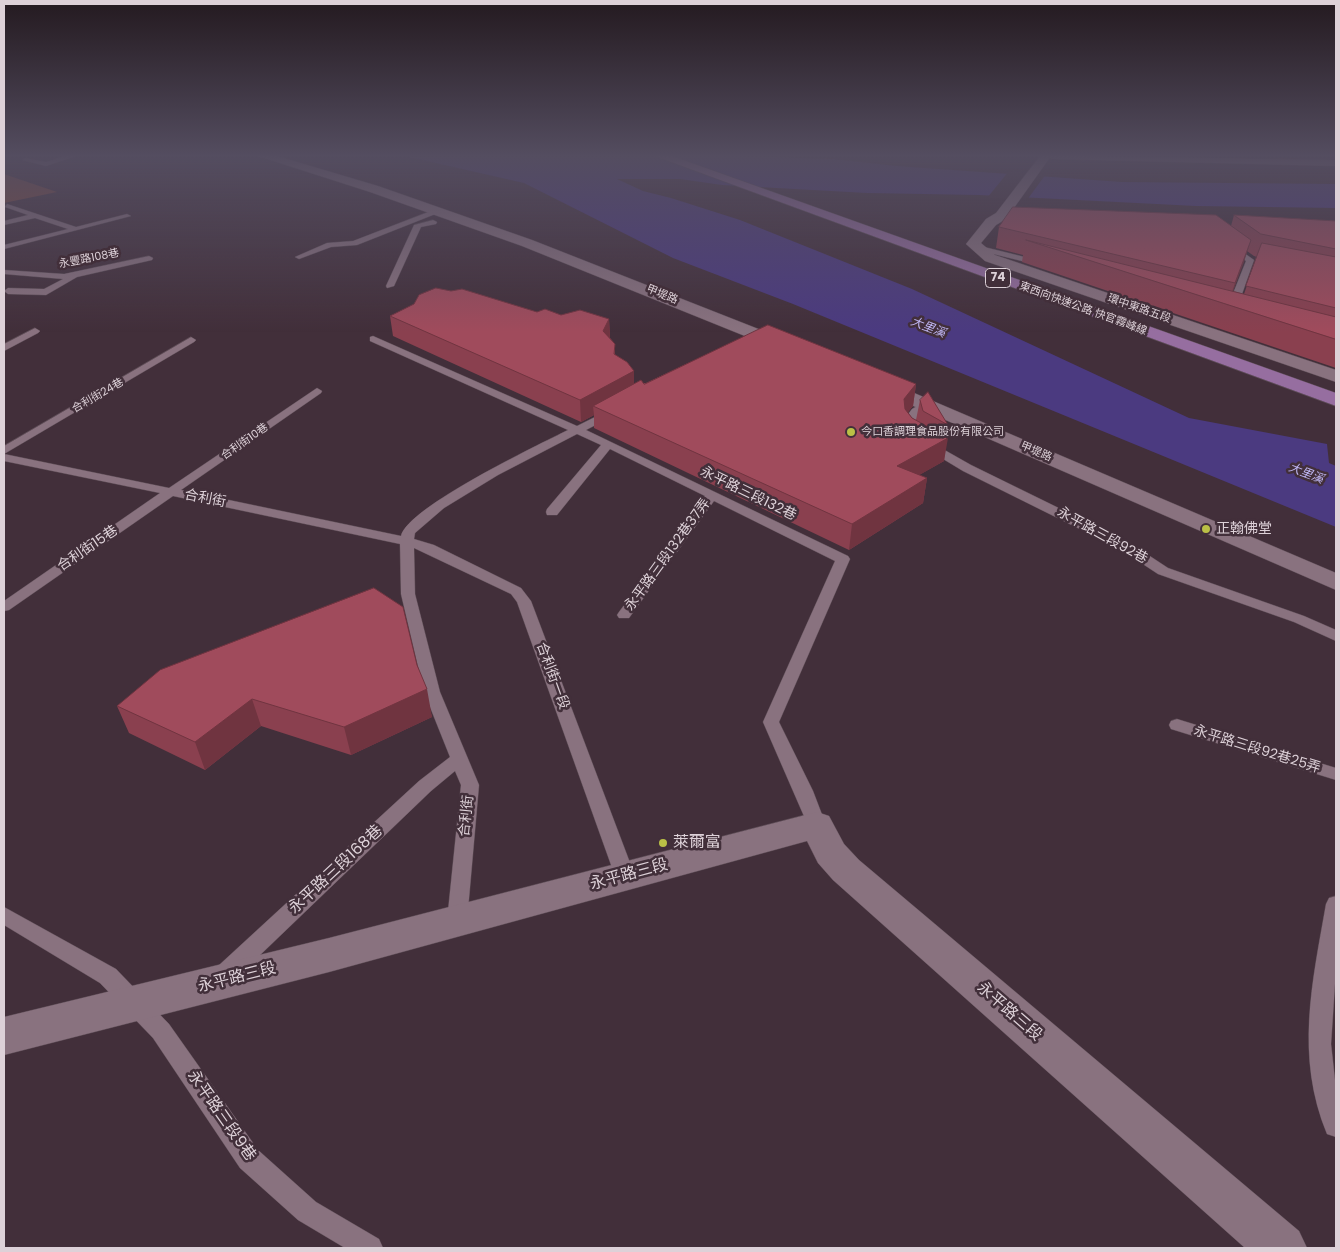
<!DOCTYPE html>
<meta charset="utf-8">
<style>
body{margin:0}
#map{position:relative;width:1340px;height:1252px;overflow:hidden;background:#422f3a;font-family:Poppins,sans-serif}
canvas{display:block}
.frame{position:absolute;inset:0;border:5px solid #ddd1d8;pointer-events:none}
</style>
<div id="map">
<canvas width="1340" height="1252"></canvas>
<div class="frame"></div>
</div>
<script>
const ctx = document.querySelector('canvas').getContext('2d');
ctx.lineJoin = 'round';
function paint(path, color) { ctx.fillStyle = color; ctx.fill(path, 'evenodd'); }
function stroke(path, color, width, dash) { ctx.strokeStyle = color; ctx.lineWidth = width; ctx.lineCap = dash ? 'butt' : 'round'; ctx.setLineDash(dash || []); ctx.stroke(path); }
function drawText(font, color, halo, rows, align = 'center') {
  ctx.font = font + ' Poppins,"Noto Sans TC",sans-serif'; ctx.lineWidth = 5; ctx.setLineDash([]); ctx.textBaseline = 'middle'; ctx.strokeStyle = halo; ctx.fillStyle = color; for (const [text, x, y, turn = 0] of rows) {
    ctx.save(); ctx.translate(x, y); ctx.rotate((+turn || 0) * Math.PI / 180); ctx.textAlign = isNaN(turn) ? turn : align; if (halo) ctx.strokeText(text, 0, 0); ctx.fillText(text, 0, 0); ctx.restore();
  }
}
paint(new Path2D(`
 M4 174 57 192 4 203Z`), '#824738');
paint(new Path2D(`
 M734 156 834 159 897 166 1122 182 1336 184V208L1196 206 979 195 867 193 722 185 680 179H617L643 191 671 198 740 220 912 289 1189 418 1327 444 1329 463 1336 466V527L793 304 673 258 524 183 409 157Z`), '#4b3a80');
paint(new Path2D(`
 M1009 171 1046 174 1027 200 987 198Z`), '#422f3a');
const service = new Path2D(`
 M65 156H76L46 166 22 160 25 158 46 162Z
 M7 204 76 227 127 214 131 216 4 249V245L68 229 35 218 4 225V221L28 215 5 207Z
 M436 209 443 211 357 245 331 247 299 259 295 257 327 243 353 241Z
 M433 220 437 222 436 224 421 227 394 286 387 288 386 286 414 225Z
 M1230 243 1254 260 1236 311 1231 314 1226 311 1246 261 1227 247 1226 245Z
 M976 245 1045 262 1046 264 1042 266 973 249V245Z
 M149 256 153 258 152 260 77 277 46 295 8 294 4 291 8 288 44 289 63 279 4 274V270L64 274Z
 M35 328 40 331 38 333 4 351V344Z
 M191 337 196 340 194 342 4 454 169 488 317 388 322 391 321 393 181 490 401 536C408 507 538 445 568 430L370 341V337L373 336 577 426 607 411H615V415L586 430 848 556 850 559 779 722 813 791 826 825 824 830 817 832 810 830 763 722 835 561 714 501 629 618H619L617 615 619 612 705 496 610 449 557 515H547L546 512 547 509 601 445 577 434 498 475 444 508 415 533 414 539 434 545 521 588 531 601 635 876 632 882 625 884 618 882 615 876 517 602 511 594 414 548 415 594 440 692 479 785 467 921 464 927 457 930 450 927 447 921 461 785 455 771 431 791 233 981 225 983 217 981 214 974 217 967 419 781 450 757 424 692 401 594 400 544 173 496 9 610 4 611V601L160 493 4 461V446Z
 M926 401 931 404 914 422 918 435 971 465 1130 543 1168 568 1304 616 1336 630V641L1294 622 1158 574 1120 549 963 471 910 439 903 430 902 422 912 409Z
 M1177 719 1336 768V780L1171 729 1169 725 1171 721Z
 M1336 896V969L1331 1044 1336 1089V1137L1327 1134C1295 1056 1312 984 1326 904L1329 898Z
 M4 907 116 969 169 1024 258 1150 316 1202 379 1239 383 1248H345L298 1220 240 1168 153 1038 100 983 4 925Z`);
const minor = new Path2D(`
 M258 156H277L378 186 532 240 794 343 797 347 794 351H782L522 246 370 192Z
 M1047 156 1336 160V166L1052 159Z
 M879 378 1336 573V590L872 388 869 384 872 380Z
 M817 812 829 816 844 844 859 860 1299 1231 1307 1248H1245L833 880 818 863 807 841 329 972 4 1055V1017L329 938Z`);
const tertiary = new Path2D(`
 M1040 156H1051L1006 219 996 225 981 243 995 255 1336 370V382L985 261 966 244 986 219 996 213Z`);
const trunk = new Path2D(`
 M655 156H672L1336 393V406Z`);
stroke(service, '#5b4b54', 1);
stroke(minor, '#5b4b54', 1);
stroke(tertiary, '#5b4b54', 1);
stroke(trunk, '#5b4b54', 1);
paint(service, '#89727f');
paint(minor, '#89727f');
paint(tertiary, '#89727f');
paint(trunk, '#966ea0');
paint(new Path2D(`
 M1234 215 1336 221V368L1022 262 1023 255 996 248 999 227 1231 226ZM1247 251 1254 256 1257 257 1244 294 1233 291Z
 M561 315 609 319 610 338 615 344V355L634 383 916 384 913 406 908 412 912 418 916 420 920 400 948 425 944 461 919 475 927 478 923 503 849 550 594 428V415L581 422 393 336 390 316Z
 M417 665 432 717 351 755 261 726 205 770 129 733 117 706Z`), '#8a404f');
paint(new Path2D(`
 M1251 240 1244 262 1227 307 1235 283Z
 M609 319 610 339 603 331Z
 M634 371V393L593 406 594 415 581 422 580 400Z
 M916 384 913 406 901 421 904 399Z
 M948 438 944 461 893 490 897 466Z
 M927 478 923 503 849 550 852 524Z
 M427 689 432 717 351 755 344 727Z
 M252 699 261 726 205 770 195 742Z`), '#703440');
const building = new Path2D(`
 M1013 207 1216 215 1251 240 1235 283 999 227Z
 M1234 215 1336 221V249L1261 234Z
 M1026 240 1336 317V339Z
 M1262 243 1336 257V308L1246 286Z
 M436 288 451 291 462 289 537 312 545 309 561 315 580 310 609 319 603 331 615 344 614 354 627 362 634 371 580 400 390 316 414 304 419 295Z
 M768 325 916 384 904 399 905 409 912 418 948 438 897 466 927 478 852 524 593 406 641 380 644 384Z
 M928 392 948 425 923 411 920 400Z
 M374 588 403 607 417 665 427 689 344 727 252 699 195 742 117 706 160 670Z`);
paint(building, '#a04b5c');
stroke(building, '#703440', 1);
const sky = ctx.createLinearGradient(0, 0, 0, 332);
sky.addColorStop(0, '#241a20');
sky.addColorStop(0.47, '#544d60');
sky.addColorStop(1, '#544d6000');
ctx.fillStyle = sky;
ctx.fillRect(0, 0, 1340, 332);
for (const [x, y, r, color] of [
 [851,432,5,"#bac046"],
 [1206,529,5,"#bac046"],
 [663,843,5,"#bac046"]
]) { const dot = new Path2D(); dot.arc(x, y, r, 0, 2 * Math.PI); ctx.fillStyle = color; ctx.fill(dot); stroke(dot, '#422f3a', 2); }
drawText('11px', '#ddd1d8', '#422f3a', [
 ["永豐路108巷",89,259,-11],
 ["甲堤路",662,295,22],
 ["東西向快速公路 快官霧峰線",1083,309,20],
 ["環中東路五段",1139,309,19],
 ["合利街24巷",98,396,-30],
 ["合利街10巷",245,442,-35],
 ["甲堤路",1036,452,23]
]);
drawText('11px', '#ddd1d8', '#422f3a', [
 ["今口香調理食品股份有限公司",861,432]
], 'left');
for (const [x, y, w] of [
 [998,278,25]
]) { const box = new Path2D(); box.roundRect(x - w / 2, y - 9.5, w, 19, 4); ctx.fillStyle = '#422f3a'; ctx.fill(box); stroke(box, '#ddd1d8', 1); }
drawText('bold 12px', '#ddd1d8', null, [
 ["74",998,278]
]);
drawText('italic 12px', '#bfb6f3', '#422f3a', [
 ["大里溪",928,328,21],
 ["大里溪",1306,474,21]
]);
drawText('14px', '#ddd1d8', '#422f3a', [
 ["永平路三段132巷",748,494,26],
 ["合利街",205,499,11],
 ["永平路三段92巷",1102,536,29],
 ["合利街15巷",88,549,-34],
 ["永平路三段132巷37弄",668,555,-54],
 ["合利街一段",552,676,70],
 ["永平路三段92巷25弄",1257,750,17],
 ["合利街",467,816,-84]
]);
drawText('14px', '#ddd1d8', '#422f3a', [
 ["正翰佛堂",1216,529]
], 'left');
drawText('16px', '#ddd1d8', '#422f3a', [
 ["萊爾富",673,843]
], 'left');
drawText('16px', '#ddd1d8', '#422f3a', [
 ["永平路三段168巷",336,870,-43],
 ["永平路三段",629,875,-15],
 ["永平路三段",237,978,-14],
 ["永平路三段",1009,1012,41],
 ["永平路三段9巷",221,1116,55]
]);
</script>
